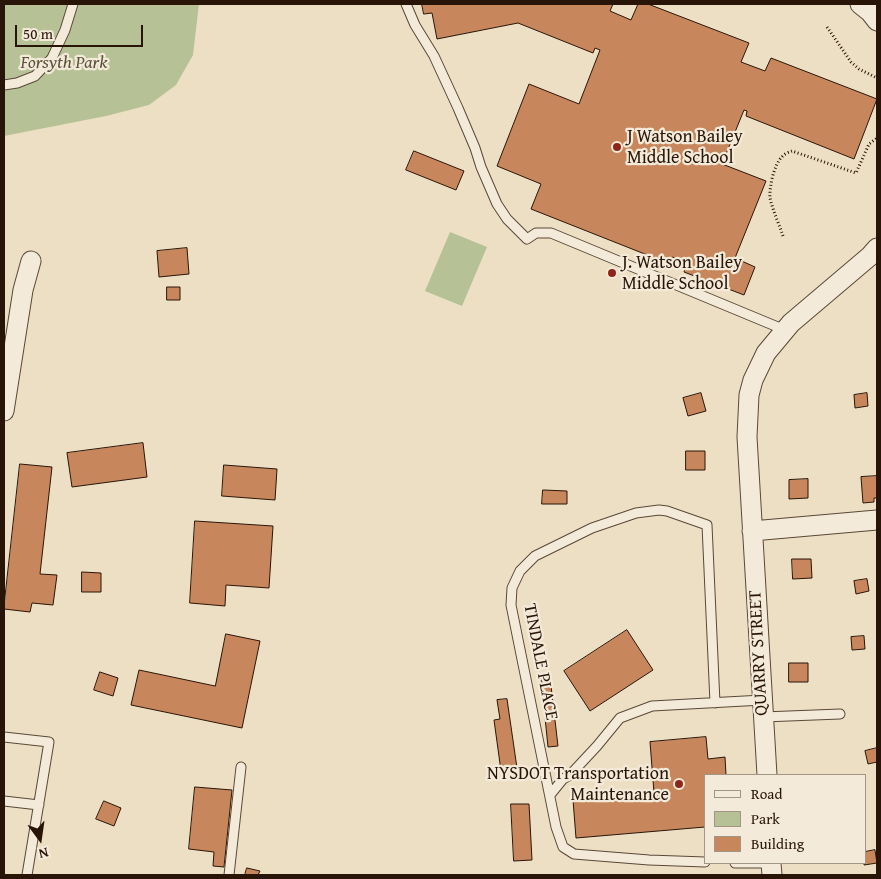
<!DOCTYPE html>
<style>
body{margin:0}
#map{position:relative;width:881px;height:879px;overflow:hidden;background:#eddfc4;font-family:"Gentium Book Plus",serif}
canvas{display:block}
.frame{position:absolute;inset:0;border:5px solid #291508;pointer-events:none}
.legend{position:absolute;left:704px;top:774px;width:162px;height:90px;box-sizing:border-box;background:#f3ead9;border:1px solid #a29585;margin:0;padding:6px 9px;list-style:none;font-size:15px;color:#291508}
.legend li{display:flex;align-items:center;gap:10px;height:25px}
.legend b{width:25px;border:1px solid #a29585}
.north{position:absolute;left:15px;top:814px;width:50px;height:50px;-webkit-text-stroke:4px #f3ead9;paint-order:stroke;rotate:166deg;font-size:14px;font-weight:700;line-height:20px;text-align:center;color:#291508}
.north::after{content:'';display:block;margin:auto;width:18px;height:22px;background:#291508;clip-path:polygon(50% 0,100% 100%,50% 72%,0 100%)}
.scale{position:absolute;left:15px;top:25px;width:128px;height:22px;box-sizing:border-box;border:2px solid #291508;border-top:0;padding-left:6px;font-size:15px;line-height:18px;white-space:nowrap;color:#291508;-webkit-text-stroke:4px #f3ead9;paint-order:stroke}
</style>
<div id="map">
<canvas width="881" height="879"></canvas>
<div class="frame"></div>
<ul class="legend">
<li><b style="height:6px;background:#f3ead9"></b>Road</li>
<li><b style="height:14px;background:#b6c296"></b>Park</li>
<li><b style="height:14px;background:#c7865c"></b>Building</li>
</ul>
<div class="north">N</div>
<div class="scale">50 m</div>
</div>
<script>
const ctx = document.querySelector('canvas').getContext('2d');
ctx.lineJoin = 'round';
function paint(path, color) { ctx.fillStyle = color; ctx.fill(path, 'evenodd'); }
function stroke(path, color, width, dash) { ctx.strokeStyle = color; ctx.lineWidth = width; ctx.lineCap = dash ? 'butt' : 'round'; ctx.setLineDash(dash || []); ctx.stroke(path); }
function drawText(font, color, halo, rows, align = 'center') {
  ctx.font = font + ' "Gentium Book Plus",serif'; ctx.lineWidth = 4.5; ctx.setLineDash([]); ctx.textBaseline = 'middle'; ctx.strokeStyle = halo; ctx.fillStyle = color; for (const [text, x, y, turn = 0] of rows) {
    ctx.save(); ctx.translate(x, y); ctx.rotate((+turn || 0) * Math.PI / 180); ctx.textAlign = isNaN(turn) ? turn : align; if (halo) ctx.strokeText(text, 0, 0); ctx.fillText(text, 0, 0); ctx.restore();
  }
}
paint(new Path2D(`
 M4 4H199L193 55 176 85 149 105 106 116 4 136Z
 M450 232 487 247 462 306 425 291Z`), '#b6c296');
const building = new Path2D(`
 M422 4H613L610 11 631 20 638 4H648L749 43 741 62 765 71 771 58 877 99 854 159 746 116 747 111 744 110 722 164 766 181 735 258 755 267 744 295 684 272 687 262 672 257 670 264 531 209 541 184 497 166 529 84 579 104 600 50 595 48 593 53 518 23 437 39 432 13 424 14Z
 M414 151 464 171 456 190 406 170Z
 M187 248 189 274 159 277 157 251Z
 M167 287H180V300H167Z
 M701 393 706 411 688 416 683 398Z
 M867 393 868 406 855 408 854 395Z
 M143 443 147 477 72 487 67 453Z
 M686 451H705V470H686Z
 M20 464 52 467 40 574 57 575 53 605 32 603 30 612 4 609Z
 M224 465 277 469 275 500 222 496Z
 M877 476V498H874V502L863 503 861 477Z
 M808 479V498L789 499V480Z
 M543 490 567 491V504H542Z
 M195 521 273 526 269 588 226 585 225 606 190 603Z
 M792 559H811L812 578 793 579Z
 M82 572 101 573V592H82Z
 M867 579 869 591 856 594 854 581Z
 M627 630 653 670 590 711 564 671Z
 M226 634 260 641 242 728 131 705 139 670 215 686Z
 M864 636 865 649 852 650 851 637Z
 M789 663H808V682H789Z
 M100 672 118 678 113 696 94 690Z
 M550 677 558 746 548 747 541 678Z
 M507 699 517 768 501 771 494 720 500 719 497 700Z
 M706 737 708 759 725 757 726 775H705V827L576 838 573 800 654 793 650 742Z
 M877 748V762L868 764 865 751Z
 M195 787 232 790 224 867 213 866 214 852 189 849Z
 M104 801 121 808 114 826 96 819Z
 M511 804H529L532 860 514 861Z
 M875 850 877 863 864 865 865 852Z
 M247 868 260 871 258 875H245Z`);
paint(building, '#c7865c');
stroke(building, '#291508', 1);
const service = new Path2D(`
 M406 4 415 25 434 56 458 108 475 148 481 167 497 204 507 219 527 239 536 233H551L785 330
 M4 85 17 83 35 76 52 58 65 30 73 4
 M763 717 840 714
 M4 737 49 742 27 875
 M550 795 563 779 570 775 597 746 620 718 652 706 763 700
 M4 801 39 805
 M705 862 649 860 574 854 563 847 556 827 511 605 512 588 520 571 535 556 592 528 636 513 659 510 667 511 707 525 715 703
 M735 863H771
 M229 875 241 767`);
const minor = new Path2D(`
 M860 4 870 12 877 21
 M4 411 23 290 31 261
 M752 531 877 520
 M767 775 747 437 749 395 753 380 766 353 791 323 870 256 877 248
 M771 863 772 875`);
stroke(service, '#5a4837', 11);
stroke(minor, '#5a4837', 21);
stroke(new Path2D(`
 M827 27 851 62 859 69 877 78
 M783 236C779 224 773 211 770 198 769 188 774 164 782 157 784 154 789 152 792 151L856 173 869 144 877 138`), '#291508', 3, [1, 2.5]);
stroke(service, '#f3ead9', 9);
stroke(minor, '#f3ead9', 19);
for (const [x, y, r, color] of [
 [617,147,5,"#8f2418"],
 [612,273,5,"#8f2418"],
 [679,784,5,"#8f2418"]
]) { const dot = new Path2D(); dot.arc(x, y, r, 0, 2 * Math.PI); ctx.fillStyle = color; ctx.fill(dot); stroke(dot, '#f3ead9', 2); }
drawText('italic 18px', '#5a523a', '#f3ead9', [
 ["Forsyth Park",64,63]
]);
drawText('18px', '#291508', '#f3ead9', [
 ["J Watson Bailey",627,137],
 ["Middle School",627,158],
 ["J. Watson Bailey",622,263],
 ["Middle School",622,284],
 ["NYSDOT Transportation",669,774,"right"],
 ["Maintenance",669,795,"right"]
], 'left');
drawText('18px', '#291508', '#f3ead9', [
 ["QUARRY STREET",759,653,-93],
 ["TINDALE PLACE",540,662,79]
]);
</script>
